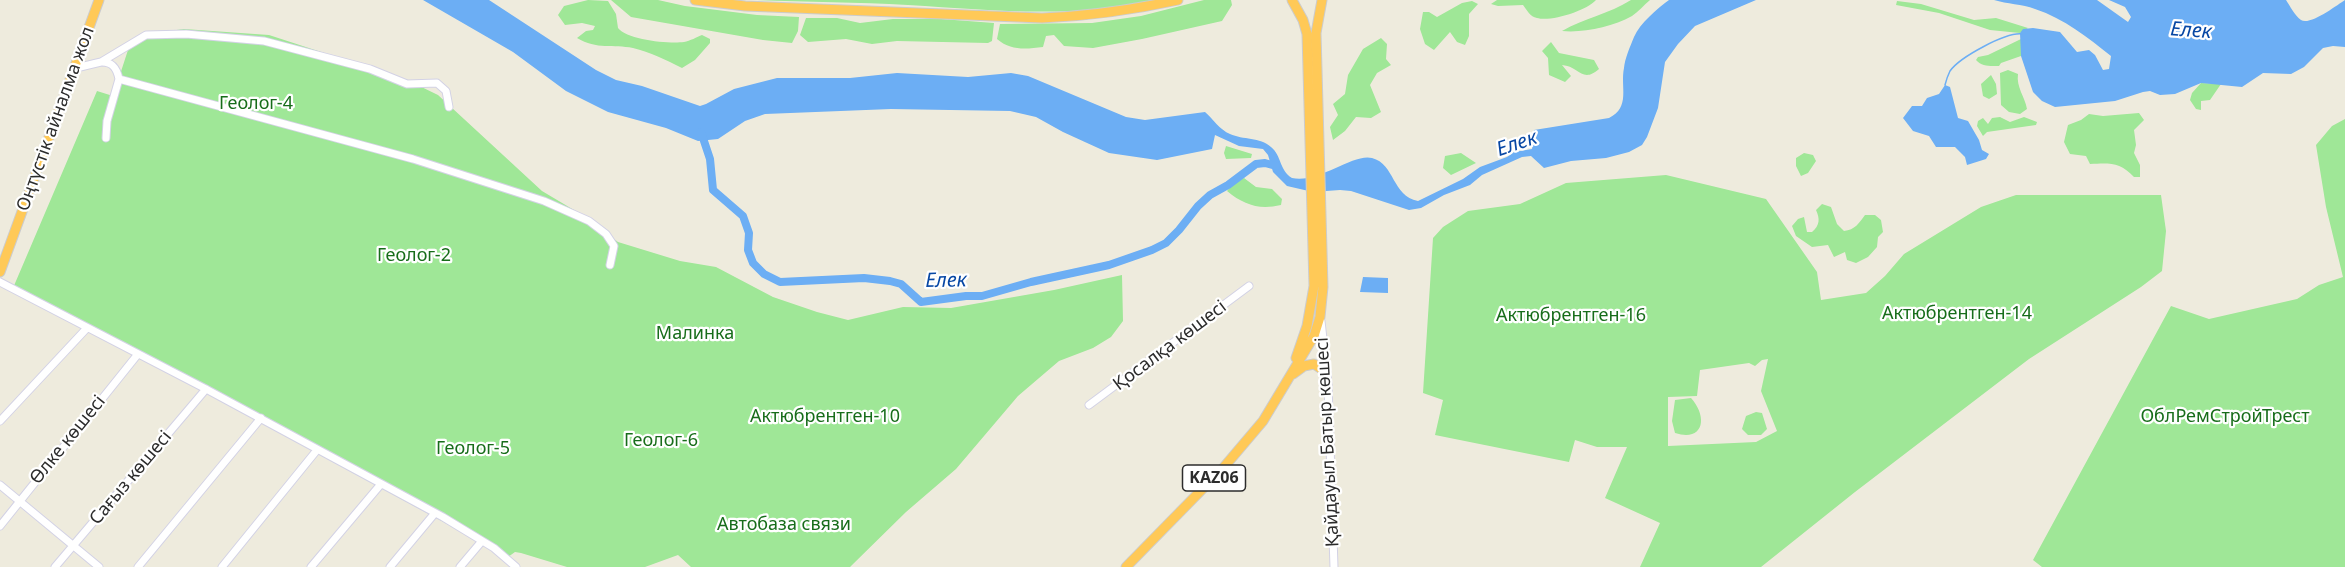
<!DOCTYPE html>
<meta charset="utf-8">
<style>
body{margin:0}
canvas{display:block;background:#eeebdd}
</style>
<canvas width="2345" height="567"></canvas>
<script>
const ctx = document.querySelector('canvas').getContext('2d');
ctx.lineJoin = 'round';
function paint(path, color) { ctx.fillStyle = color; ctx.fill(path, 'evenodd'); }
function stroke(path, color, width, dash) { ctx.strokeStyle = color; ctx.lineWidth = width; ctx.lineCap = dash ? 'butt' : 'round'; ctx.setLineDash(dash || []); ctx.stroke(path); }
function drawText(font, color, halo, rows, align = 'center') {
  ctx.font = font + ' "Noto Sans",sans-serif'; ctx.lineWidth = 4.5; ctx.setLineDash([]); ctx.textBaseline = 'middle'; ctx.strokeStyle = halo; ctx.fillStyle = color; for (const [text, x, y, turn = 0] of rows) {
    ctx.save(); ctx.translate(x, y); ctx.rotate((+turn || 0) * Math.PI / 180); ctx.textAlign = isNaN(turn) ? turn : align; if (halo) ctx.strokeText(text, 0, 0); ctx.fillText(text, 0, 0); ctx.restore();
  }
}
paint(new Path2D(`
 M588 0 608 1 616 14 618 28C627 40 669 44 684 42 690 41 697 37 702 35L710 39V43L695 60 682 68C666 60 650 52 633 48 613 44 597 50 577 38L586 31 593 30 595 26 582 23 565 25 558 15 564 6Z
 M611 0H658L685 6 757 15 799 17 798 31 792 43 763 40 631 17Z
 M757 0H1156C1074 19 992 10 908 5 858 2 807 2 757 0Z
 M1204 0H1231L1232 5 1222 21 1142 39 1093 48 1064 46 1054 35 1046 36 1043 47C1026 49 1011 51 997 39L1000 24 1092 23 1141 16Z
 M1497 0H1596C1586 11 1551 22 1537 18 1530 17 1527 10 1523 5L1498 6 1491 4Z
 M1631 0H1650C1644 5 1638 12 1632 16 1612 27 1584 33 1562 31 1584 18 1609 14 1631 0Z
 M1472 1 1478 4 1469 14V36L1465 45 1457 42 1450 32 1434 50 1425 44 1420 29 1423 12H1429L1437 17 1462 3Z
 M1897 1 1921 4 1974 20 1996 18 2028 28 2020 33 1990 30 1939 13 1896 5Z
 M806 18H837L860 23 893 19H941L994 23 992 41 988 43 897 41 872 44 846 39 808 42 800 35Z
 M184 29 269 35 407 80 438 95 542 191 584 216 618 242 680 261 716 267 773 297 817 312 848 320 903 307 951 308 1054 290 1122 275 1123 321 1111 337 1093 348 1059 361 1018 396 956 469 906 512 850 567H691L678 555 645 567H567L521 553 515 552 508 557 13 288 97 91 113 96 128 50 146 34Z
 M1381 38 1387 44 1386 59 1391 65 1377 73 1370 85 1381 112 1371 118 1356 117 1345 131 1333 140 1330 127 1338 115 1333 104 1345 94 1348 75 1363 49Z
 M2021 39V56L2001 63 1999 66C1990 66 1982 67 1976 60L1978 57 1988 55Z
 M1551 42 1559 53 1594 60 1599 69C1582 84 1579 66 1562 65L1571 76 1565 82 1549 75 1548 58 1542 51Z
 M2008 70 2018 74C2016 87 2025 97 2027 109L2020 114 2009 112 2001 105 2000 73Z
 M1991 75 1996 84 1997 94 1989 99 1983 96 1981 84Z
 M2201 83 2221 84 2210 100 2201 101V110L2196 109 2190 100 2192 93Z
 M2139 113 2144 120 2134 130 2136 145 2134 153 2140 165V177H2134C2120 162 2110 163 2090 164L2086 156 2070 154 2064 142 2068 125 2081 120 2089 114 2103 116Z
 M2000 117 2010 122 2024 117 2037 122 2036 125 1987 132 1983 136 1977 126 1978 121 1983 118 1988 124 1992 118Z
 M2345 119V567H2042L2033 560 2171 306 2209 319 2297 299 2319 285 2343 277 2326 207 2316 145 2332 126Z
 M1226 146 1252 154 1251 158 1226 159 1224 153Z
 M1461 153 1476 163 1451 175 1443 168 1445 156Z
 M1804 153 1813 155 1816 161 1808 173 1801 176 1796 166V158Z
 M1666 175 1766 199 1817 272 1821 300 1866 293 1885 276 1904 254 1981 207 2016 195H2161L2166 231 2162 271 2141 287 2029 359 1855 492 1761 567H1640L1660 523 1605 498 1627 447H1597L1575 440 1569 462 1435 435 1443 400 1423 393 1433 238 1443 227 1468 211 1520 204 1566 183ZM1768 359 1761 391 1777 431 1756 442 1668 446V397L1697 396 1700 370 1749 363 1755 366 1762 360Z
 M1244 178 1256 187 1272 189 1282 199 1281 205C1259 210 1244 205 1227 191L1233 184Z
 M1822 204 1831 207 1837 224 1844 231C1855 230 1859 223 1865 215H1875L1881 220 1883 232 1878 237 1877 247 1868 257 1856 263 1847 260 1845 252 1834 257 1828 245 1812 247 1796 236 1792 226 1798 219 1804 217 1807 232H1812C1820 225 1820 219 1816 210Z
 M1691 398C1708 417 1704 442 1675 433L1672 421 1675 400Z
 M1756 412 1762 413 1767 429 1761 435H1748L1742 429 1746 416Z`), '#9fe797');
paint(new Path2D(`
 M423 0H489L596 70 616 80 642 86 700 106 706 104 734 89 777 78H850L897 73 968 77 1011 73 1028 76 1126 117 1145 120 1205 112C1213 119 1220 130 1230 134 1243 140 1260 137 1271 147 1282 156 1279 170 1292 178 1318 184 1353 153 1372 158 1395 164 1392 196 1418 201L1463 179 1480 167 1507 157 1514 152 1532 149 1534 130 1609 118C1631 107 1620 87 1624 68 1625 58 1630 47 1634 37 1640 23 1657 9 1669 0H1756L1695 26 1678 44 1665 62 1658 108 1647 137 1642 145 1629 152 1606 158 1571 161 1544 168 1531 156 1522 157 1482 175 1470 185 1444 195 1421 208 1409 210 1351 191 1340 190 1313 192 1287 186 1273 172 1268 155 1263 149 1239 146 1215 135 1212 149 1157 160 1109 153 1063 132 1036 117 1010 111 891 109 765 114 745 121 718 139 698 141 666 128 608 112 566 91 513 52Z
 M1994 0H2097L2128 22 2131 17 2125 7 2109 0H2286C2290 6 2295 16 2301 20 2310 26 2337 5 2345 0V47L2333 46 2323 48 2304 67 2291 74 2263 73 2242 87 2201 83 2175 94 2160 95 2150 91 2143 92 2115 101 2055 107 2042 101 2033 92 2021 56 2020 33 2023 29 2033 28 2060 32 2077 52 2089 50 2095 55 2103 70 2109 69 2111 56C2087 37 2065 19 2035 9 2022 4 2007 4 1994 0Z
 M1945 85 1950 87 1958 118 1968 121 1979 140 1982 150 1989 154 1986 159 1967 165 1965 157 1955 147H1936L1929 136 1913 131 1903 118 1912 106H1922L1927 98 1939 94Z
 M1363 277 1388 278V293L1360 292Z`), '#6caef4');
stroke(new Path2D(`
 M1945 85C1946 81 1948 75 1950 71 1960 57 2006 32 2022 34`), '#6caef4', 1.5);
stroke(new Path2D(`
 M701 132 710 159 713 190 743 216 749 233 748 250 753 263 764 274 780 282 864 278 890 281 901 284 921 302 966 296H982L1031 282 1109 265 1152 250 1166 243 1179 230 1198 206 1210 195 1228 185 1256 164 1265 163 1276 166`), '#6caef4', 8);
const minor = new Path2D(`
 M102 62C113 62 117 69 119 79
 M76 68 101 62 146 35 186 34 264 41 370 69 407 84 437 83 446 91 449 107
 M106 138 107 121 119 79 413 159 544 201 589 221 606 234 614 246 610 265
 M0 282 206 389 443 517 494 548 516 567
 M1321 321 1328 384 1334 567
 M1089 405 1249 286
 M0 421 87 328
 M0 485 99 567
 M0 526 138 354
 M55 567 206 389
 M138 567 261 418
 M222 567 317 450
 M311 567 381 484
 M390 567 435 513
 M460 567 482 541`);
const highway = new Path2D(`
 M695 0 745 6 1042 18C1089 16 1132 10 1178 0
 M1292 0 1303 20 1307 34 1314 286 1307 326 1296 358
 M0 272 99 0
 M1293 374 1304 366 1314 364 1326 372
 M1126 567 1224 467 1263 421 1314 336 1320 317 1323 287 1316 33 1322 0`);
stroke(minor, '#d3d2e5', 9);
stroke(highway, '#ccc', 11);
stroke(minor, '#fff', 7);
stroke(highway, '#ffc957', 9);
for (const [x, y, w] of [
 [1214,478,63]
]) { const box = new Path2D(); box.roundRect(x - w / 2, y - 13, w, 26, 4.5); ctx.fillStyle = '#fff'; ctx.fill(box); stroke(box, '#2c2c2c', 1.5); }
drawText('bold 16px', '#2c2c2c', null, [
 ["KАZ06",1214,478]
]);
drawText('18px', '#176d1a', '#fff', [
 ["Геолог-4",256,104],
 ["Геолог-2",414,256],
 ["Актюбрентген-14",1957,314],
 ["Актюбрентген-16",1571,316],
 ["Малинка",695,334],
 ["Актюбрентген-10",825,417],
 ["ОблРемСтройТрест",2225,417],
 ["Геолог-6",661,441],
 ["Геолог-5",473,449],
 ["Автобаза связи",784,525]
]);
drawText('18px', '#2c2c2c', '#fff', [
 ["Оңтүстік айналма жол",56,119,-70],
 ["Қосалқа көшесі",1170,346,-37],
 ["Өлке көшесі",68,440,-51],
 ["Қайдауыл Батыр көшесі",1328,442,-93],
 ["Сағыз көшесі",131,478,-50]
]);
drawText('italic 20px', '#0747a4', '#fff', [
 ["Елек",2191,31,4],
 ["Елек",1517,144,-19],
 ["Елек",946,281,-1]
]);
</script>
